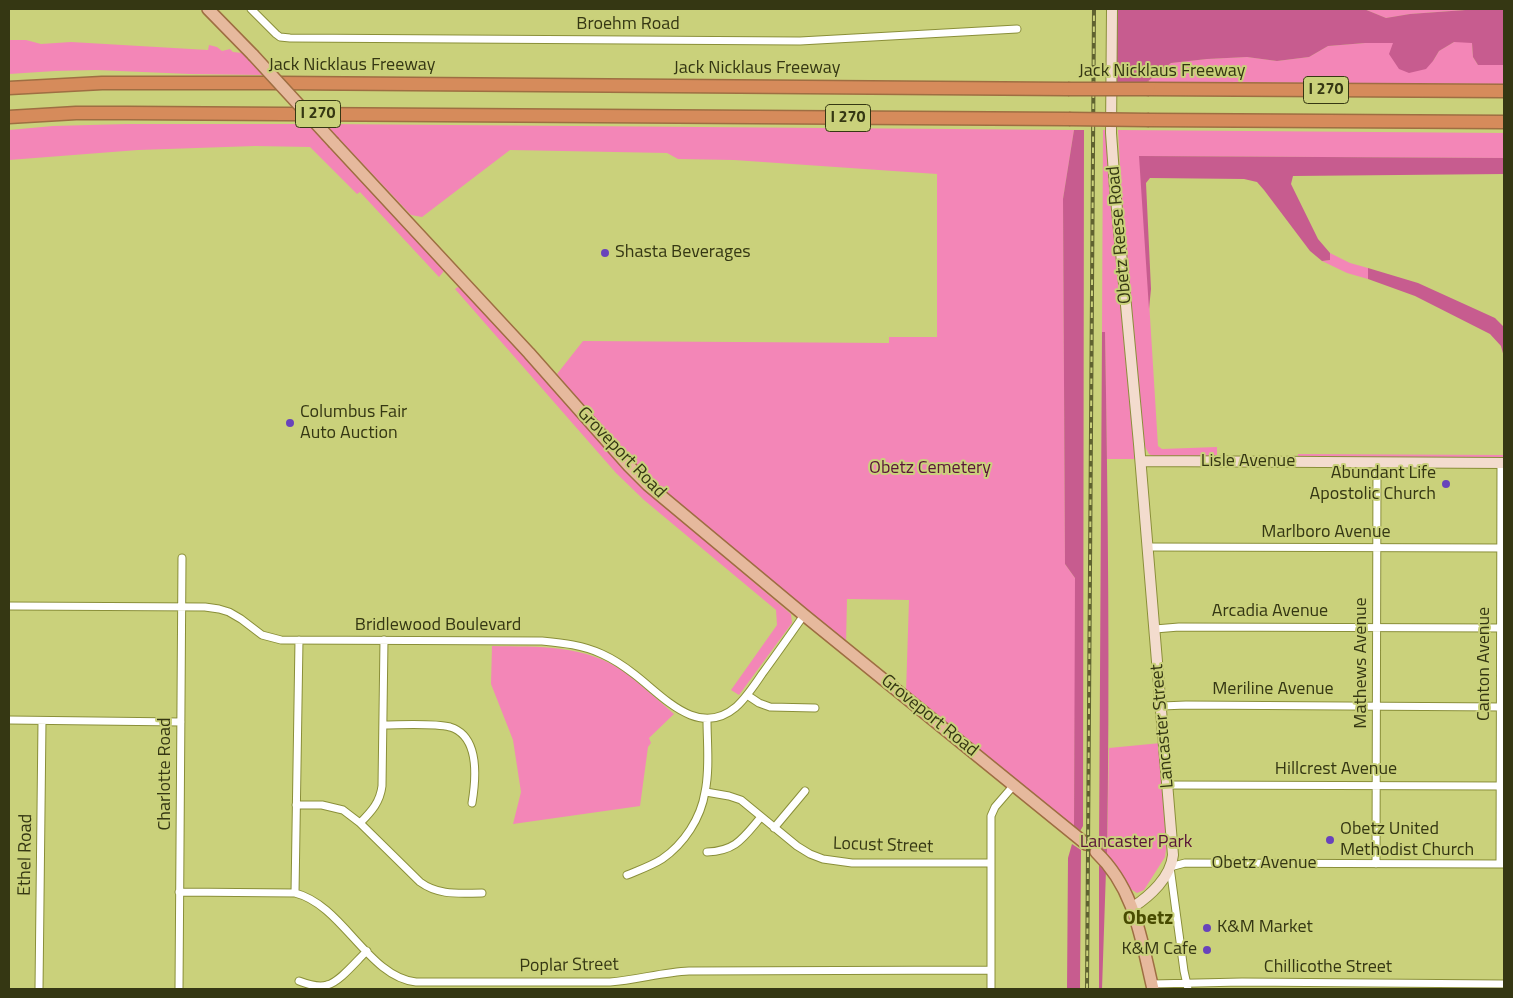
<!DOCTYPE html>
<style>
body{margin:0}
#map{position:relative;width:1513px;height:998px;overflow:hidden;background:#cad17b;font-family:"Titillium Web",sans-serif}
canvas{display:block}
.frame{position:absolute;inset:0;border:10px solid #353713;pointer-events:none}
</style>
<div id="map">
<canvas width="1513" height="998"></canvas>
<div class="frame"></div>
</div>
<script>
const ctx = document.querySelector('canvas').getContext('2d');
ctx.lineJoin = 'round';
function paint(path, color) { ctx.fillStyle = color; ctx.fill(path, 'evenodd'); }
function stroke(path, color, width, dash) { ctx.strokeStyle = color; ctx.lineWidth = width; ctx.lineCap = dash ? 'butt' : 'round'; ctx.setLineDash(dash || []); ctx.stroke(path); }
function drawText(font, color, halo, rows, align = 'center') {
  ctx.font = font + ' "Titillium Web",sans-serif'; ctx.lineWidth = 4; ctx.setLineDash([]); ctx.textBaseline = 'middle'; ctx.strokeStyle = halo; ctx.fillStyle = color; for (const [text, x, y, turn = 0] of rows) {
    ctx.save(); ctx.translate(x, y); ctx.rotate((+turn || 0) * Math.PI / 180); ctx.textAlign = isNaN(turn) ? turn : align; if (halo) ctx.strokeText(text, 0, 0); ctx.fillText(text, 0, 0); ctx.restore();
  }
}
paint(new Path2D(`
 M1364 9H1479L1410 14 1386 18Z
 M9 40H26L41 44 71 42 208 50 209 45 217 47 222 51 230 49 233 52 242 53 263 75 190 74 96 70 55 71 9 74Z
 M1454 42H1472L1473 57 1478 65H1504V84L1147 82 1171 63 1207 59 1247 57 1277 61 1309 57 1328 46 1365 43H1393L1433 61 1439 51Z
 M127 124H310L443 267 444 271 439 277 360 192 357 194 310 147 255 146 138 150 9 160V130L53 126Z
 M325 124 1074 130 1063 199 1065 564 1075 578 1076 591 1074 829 906 692 909 600 847 599 846 643 653 484 610 440 557 374 583 341 889 343V337H937V174L734 160 678 159 667 153 510 150 422 217 411 215Z
 M1103 130H1107L1137 459H1107L1105 332H1102Z
 M1118 130 1504 133V158L1140 156 1158 446 1162 449 1217 447V459L1155 457 1149 454 1144 445 1124 235Z
 M1330 253 1350 263 1368 268V279L1347 273 1322 261 1330 260Z
 M458 287 464 289 611 453 662 504 791 614 792 623 739 695 731 690 777 625 776 610 644 500 616 473 455 289Z
 M1298 454 1503 455H1504V461L1298 459Z
 M492 646C538 647 586 644 626 673 643 686 658 700 674 714L649 738 651 743 648 747 640 806 513 824 521 792 513 740 491 684Z
 M1161 743 1166 849 1165 857 1144 890 1137 893 1129 888 1117 866 1107 854 1109 748Z`), '#f386b7');
paint(new Path2D(`
 M1116 9H1364L1386 18 1410 14 1479 9H1504V65H1478L1473 57 1472 43 1454 42 1439 51 1433 61 1426 69 1409 73 1399 69 1389 54 1393 43H1365L1328 46 1309 57 1277 61 1247 57 1207 59 1171 63 1147 82H1116Z
 M1074 130H1084L1083 826 1079 833 1074 829 1075 578 1065 564 1063 199Z
 M1139 156 1504 158V174L1293 176 1291 184 1318 239 1330 253V260L1322 261 1310 251 1264 190 1257 182 1244 179 1150 178 1146 183 1151 289 1149 309Z
 M1368 268 1418 283 1495 318 1504 327V357L1501 346 1490 334 1415 296 1368 279Z
 M1102 332H1105C1108 506 1110 680 1107 854L1099 847Z
 M1072 844 1081 850 1080 989H1067L1068 858Z
 M1099 865 1106 870 1102 989H1099Z`), '#c75c8f');
const street = new Path2D(`
 M251 9 276 34 280 37 290 38 800 41 1017 29
 M1148 547 1504 548
 M9 606 205 607 219 609 229 612 241 619 262 635 281 640 542 641C563 643 583 645 602 654 613 659 625 667 634 674 663 696 698 739 736 707 746 698 754 686 762 674 776 655 790 635 804 615
 M1155 629 1179 627 1504 628
 M747 695 759 703 770 707 815 708
 M1162 706 1186 705 1504 707
 M9 720 181 722
 M383 725C401 725 433 723 450 727 480 736 476 779 472 803
 M1168 785 1503 786
 M706 792 729 796 741 800 797 846 810 854 823 859 852 863H991
 M296 805H322L343 810 360 823 420 882C439 896 460 893 482 893
 M360 823C372 811 380 802 382 786L384 640
 M774 828 805 791
 M707 852C736 851 743 838 761 817
 M1376 864 1377 462
 M1500 864 1501 463
 M627 875C639 870 651 866 662 859 684 844 701 818 705 792 710 769 707 743 707 719
 M179 892 295 893C343 905 368 977 416 982H610C637 980 663 972 689 971L991 970
 M295 893 299 640
 M299 981C307 984 318 988 327 985 340 982 357 960 367 951
 M1152 984 1242 982 1504 984
 M39 989 42 721
 M179 989 182 558
 M991 989V816L995 807 1014 785
 M1188 989 1184 971 1170 867 1185 863 1504 864`);
const secondary = new Path2D(`
 M1112 9 1111 133 1115 188 1139 444 1173 855C1171 877 1150 896 1133 907
 M1141 461 1504 463`);
const primary = new Path2D(`
 M208 9 253 55
 M334 143 529 353 629 466 648 485 804 615 1086 844
 M1096 852C1135 889 1141 939 1153 989`);
const highway = new Path2D(`
 M9 88 102 83H279L1068 89
 M1149 89 1504 91
 M9 117 76 113H127L1069 119
 M1149 120 1504 122`);
stroke(street, '#8a8f39', 9);
stroke(secondary, '#8a8f39', 12);
stroke(primary, '#9e6e42', 14);
stroke(highway, '#9e6e42', 15);
stroke(street, '#fff', 7);
stroke(secondary, '#f3dcce', 10);
stroke(primary, '#e6b99d', 11);
stroke(highway, '#d68b5b', 12);
const rail = new Path2D(`
 M1087 989 1094 9`);
stroke(rail, '#5f6230', 4);
stroke(rail, '#cad17b', 2, [5.5]);
const primaryBridge = new Path2D(`
 M253 55 334 143`);
const highwayBridge = new Path2D(`
 M1068 89H1149
 M1069 119 1149 120`);
stroke(primaryBridge, '#9e6e42', 14, []);
stroke(highwayBridge, '#9e6e42', 15, []);
stroke(primaryBridge, '#e6b99d', 11);
stroke(highwayBridge, '#d68b5b', 12);
for (const [x, y, r, color] of [
 [605,253,5,"#6843bb"],
 [290,423,5,"#6843bb"],
 [1446,484,5,"#6843bb"],
 [1330,840,5,"#6843bb"],
 [1207,928,5,"#6843bb"],
 [1207,950,5,"#6843bb"]
]) { const dot = new Path2D(); dot.arc(x, y, r, 0, 2 * Math.PI); ctx.fillStyle = color; ctx.fill(dot); stroke(dot, '#cad17b', 2); }
for (const [x, y, w] of [
 [1326,90,45],
 [318,114,45],
 [848,118,45]
]) { const box = new Path2D(); box.roundRect(x - w / 2, y - 13.5, w, 27, 4); ctx.fillStyle = '#cad17b'; ctx.fill(box); stroke(box, '#353713', 1); }
drawText('bold 16px', '#353713', null, [
 ["I 270",1326,90],
 ["I 270",318,114],
 ["I 270",848,118]
]);
drawText('18px', '#353713', '#cad17b', [
 ["Broehm Road",628,25],
 ["Jack Nicklaus Freeway",352,66],
 ["Jack Nicklaus Freeway",757,69],
 ["Jack Nicklaus Freeway",1162,72],
 ["Obetz Reese Road",1120,235,-95],
 ["Groveport Road",621,453,46],
 ["Lisle Avenue",1248,462],
 ["Marlboro Avenue",1326,533],
 ["Arcadia Avenue",1270,612],
 ["Bridlewood Boulevard",438,626],
 ["Mathews Avenue",1362,663,-90],
 ["Canton Avenue",1485,664,-90],
 ["Meriline Avenue",1273,690],
 ["Groveport Road",929,716,39],
 ["Lancaster Street",1163,726,-95],
 ["Hillcrest Avenue",1336,770],
 ["Charlotte Road",166,774,-90],
 ["Locust Street",883,846,2],
 ["Ethel Road",26,855,-89],
 ["Obetz Avenue",1264,864],
 ["Poplar Street",569,966,-1],
 ["Chillicothe Street",1328,968]
]);
drawText('18px', '#353713', '#cad17b', [
 ["Shasta Beverages",615,253],
 ["Columbus Fair",300,413],
 ["Auto Auction",300,434],
 ["Abundant Life",1436,474,"right"],
 ["Apostolic Church",1436,495,"right"],
 ["Obetz United",1340,830],
 ["Methodist Church",1340,851],
 ["K&M Market",1217,928],
 ["K&M Cafe",1197,950,"right"]
], 'left');
drawText('18px', '#581438', '#cad17b', [
 ["Obetz Cemetery",930,469],
 ["Lancaster Park",1136,843]
]);
drawText('bold 20px', '#484b01', '#cad17b', [
 ["Obetz",1148,919]
]);
</script>
